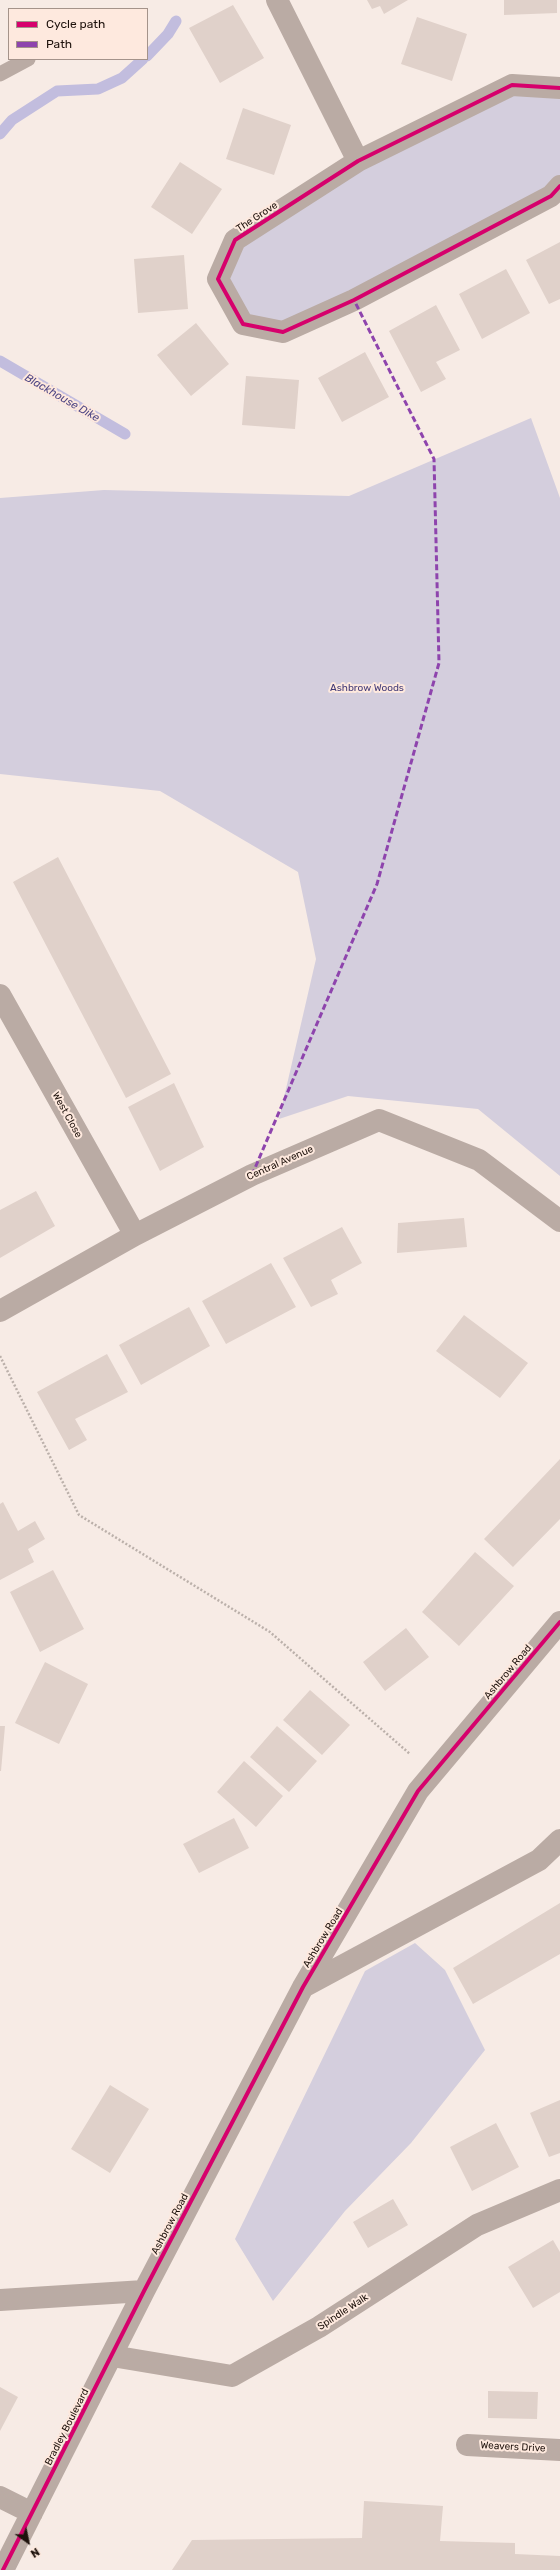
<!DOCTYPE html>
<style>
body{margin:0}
#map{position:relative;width:560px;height:2570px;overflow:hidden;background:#f7ebe5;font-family:Rubik,sans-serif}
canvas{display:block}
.legend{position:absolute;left:8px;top:8px;width:140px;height:52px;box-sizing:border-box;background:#fee9de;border:1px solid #a4938a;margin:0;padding:5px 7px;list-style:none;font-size:12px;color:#1e120c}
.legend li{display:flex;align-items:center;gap:8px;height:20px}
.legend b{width:20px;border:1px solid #a4938a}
.north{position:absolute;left:8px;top:2522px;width:40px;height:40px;-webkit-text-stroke:3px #fee9de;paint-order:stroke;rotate:147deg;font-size:11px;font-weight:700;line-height:16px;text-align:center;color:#1e120c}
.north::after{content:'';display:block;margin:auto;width:14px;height:18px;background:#1e120c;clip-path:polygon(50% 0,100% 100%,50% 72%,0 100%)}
</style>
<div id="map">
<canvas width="560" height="2570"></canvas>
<ul class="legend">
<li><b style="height:5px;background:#d6006c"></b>Cycle path</li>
<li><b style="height:5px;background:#8e44ad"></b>Path</li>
</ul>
<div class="north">N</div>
</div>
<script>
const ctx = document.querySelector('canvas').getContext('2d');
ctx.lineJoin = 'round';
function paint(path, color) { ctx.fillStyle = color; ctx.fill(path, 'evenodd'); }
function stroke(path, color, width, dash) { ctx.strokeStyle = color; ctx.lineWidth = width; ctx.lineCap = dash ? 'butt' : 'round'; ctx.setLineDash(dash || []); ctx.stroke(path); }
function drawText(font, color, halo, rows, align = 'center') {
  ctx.font = font + ' Rubik,sans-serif'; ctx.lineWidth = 4; ctx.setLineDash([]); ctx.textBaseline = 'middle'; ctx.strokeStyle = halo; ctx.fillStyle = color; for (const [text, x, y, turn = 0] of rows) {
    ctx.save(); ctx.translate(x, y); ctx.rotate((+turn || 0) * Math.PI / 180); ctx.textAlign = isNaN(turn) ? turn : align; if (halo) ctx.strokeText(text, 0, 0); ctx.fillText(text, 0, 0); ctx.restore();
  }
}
paint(new Path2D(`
 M512 85 560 88V186L283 332 243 324 218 279 235 240Z
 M531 418 560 498V1176L478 1109 348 1096 279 1119 316 959 298 872 160 791 0 774V498L104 490 349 496Z
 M415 1943 445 1970 485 2050 411 2143 345 2211 273 2301 235 2239 365 1971Z`), '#d4cedd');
stroke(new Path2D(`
 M147 56 168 34 176 21
 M0 134 12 120 57 91 98 89 122 78 143 59
 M0 361 125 434`), '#c2bdde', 11);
paint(new Path2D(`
 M367 0H408L384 14 380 6 372 9Z
 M504 0H557V13L504 15Z
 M233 5 264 58 220 83 189 28Z
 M417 17 467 34 452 81 401 64Z
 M243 108 291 125 274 175 226 159Z
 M180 162 222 189 192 234 151 207Z
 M560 242V299L549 304 526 260Z
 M184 255 188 309 138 313 134 259Z
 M506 269 530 313 482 339 459 294Z
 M436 305 460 350 436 362 446 379 421 392 389 331Z
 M196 323 229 364 191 396 157 355Z
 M365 352 389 397 342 422 318 378Z
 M246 376 299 380 295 429 242 425Z
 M58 857 171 1074 126 1098 13 882Z
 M174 1083 204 1147 160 1171 128 1107Z
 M36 1191 55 1226 0 1258V1210Z
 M464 1218 467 1247 397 1253 398 1223Z
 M342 1227 362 1263 331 1280 338 1294 311 1307 283 1258Z
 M271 1263 296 1307 226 1344 202 1301Z
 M189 1307 210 1346 141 1385 119 1345Z
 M464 1315 528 1363 500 1398 436 1351Z
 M107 1354 128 1392 75 1419 87 1440 69 1450 37 1392Z
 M560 1459V1519L513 1567 484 1539Z
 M3 1502 18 1531 35 1521 45 1539 28 1549 34 1562 0 1580V1504Z
 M475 1552 514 1586 459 1646 422 1612Z
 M53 1570 84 1629 40 1652 10 1592Z
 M406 1628 429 1657 385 1691 363 1662Z
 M45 1662 88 1684 59 1744 15 1723Z
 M310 1690 350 1725 322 1755 283 1720Z
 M0 1726H5L1 1771H0Z
 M277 1726 317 1761 289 1792 250 1757Z
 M244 1761 283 1796 256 1827 217 1792Z
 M234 1818 249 1848 199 1873 183 1844Z
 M560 1903V1954L473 2004 453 1968Z
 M110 2085 149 2109 110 2173 71 2149Z
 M560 2100V2153L549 2157 530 2113Z
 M496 2123 519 2167 472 2191 450 2147Z
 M393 2199 408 2225 368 2248 353 2222Z
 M553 2240 560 2252V2292L533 2308 508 2267Z
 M0 2387 18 2397 0 2431Z
 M488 2391 538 2392 537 2419 488 2418Z
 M364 2501 443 2506 440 2541 515 2543V2554L560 2556V2570H172L192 2540 362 2538Z`), '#e0d1ca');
stroke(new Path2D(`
 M0 1356 79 1515 270 1632 410 1754`), '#bbb0aa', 2.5, [2, 2]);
stroke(new Path2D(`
 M0 74 28 59`), '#baaba4', 15);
stroke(new Path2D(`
 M277 0 358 161
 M560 88 512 85 358 161 235 240 218 279 243 324 283 332 354 300 551 196 560 186
 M0 995 135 1235
 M0 1311 135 1235 252 1175 379 1120 479 1160 560 1221
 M303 1987 539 1860 560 1840
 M0 2300 144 2291
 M112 2356 232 2376 319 2327 477 2225 560 2190
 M467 2445 560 2450
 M0 2497 32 2513
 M3 2570 144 2291 303 1987 418 1791 560 1622`), '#baaba4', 22);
stroke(new Path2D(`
 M252 1175 377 884 439 663 434 459 354 300`), '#8e44ad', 3, [6, 3]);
stroke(new Path2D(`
 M560 88 512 85 358 161 235 240 218 279 243 324 283 332 354 300 551 196 560 186
 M3 2570 144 2291 303 1987 418 1791 560 1622`), '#d6006c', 4);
drawText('10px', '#1e120c', '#fee9de', [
 ["The Grove",257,217,-33],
 ["West Close",67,1115,61],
 ["Central Avenue",280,1163,-24],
 ["Ashbrow Road",508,1672,-50],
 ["Ashbrow Road",323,1938,-59],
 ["Ashbrow Road",170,2224,-62],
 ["Spindle Walk",343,2312,-33],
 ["Bradley Boulevard",67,2427,-63],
 ["Weavers Drive",513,2447,3]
]);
drawText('10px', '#413976', '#fee9de', [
 ["Ashbrow Woods",367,688]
]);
drawText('italic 11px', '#4d4584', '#fee9de', [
 ["Blackhouse Dike",62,398,30]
]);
</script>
